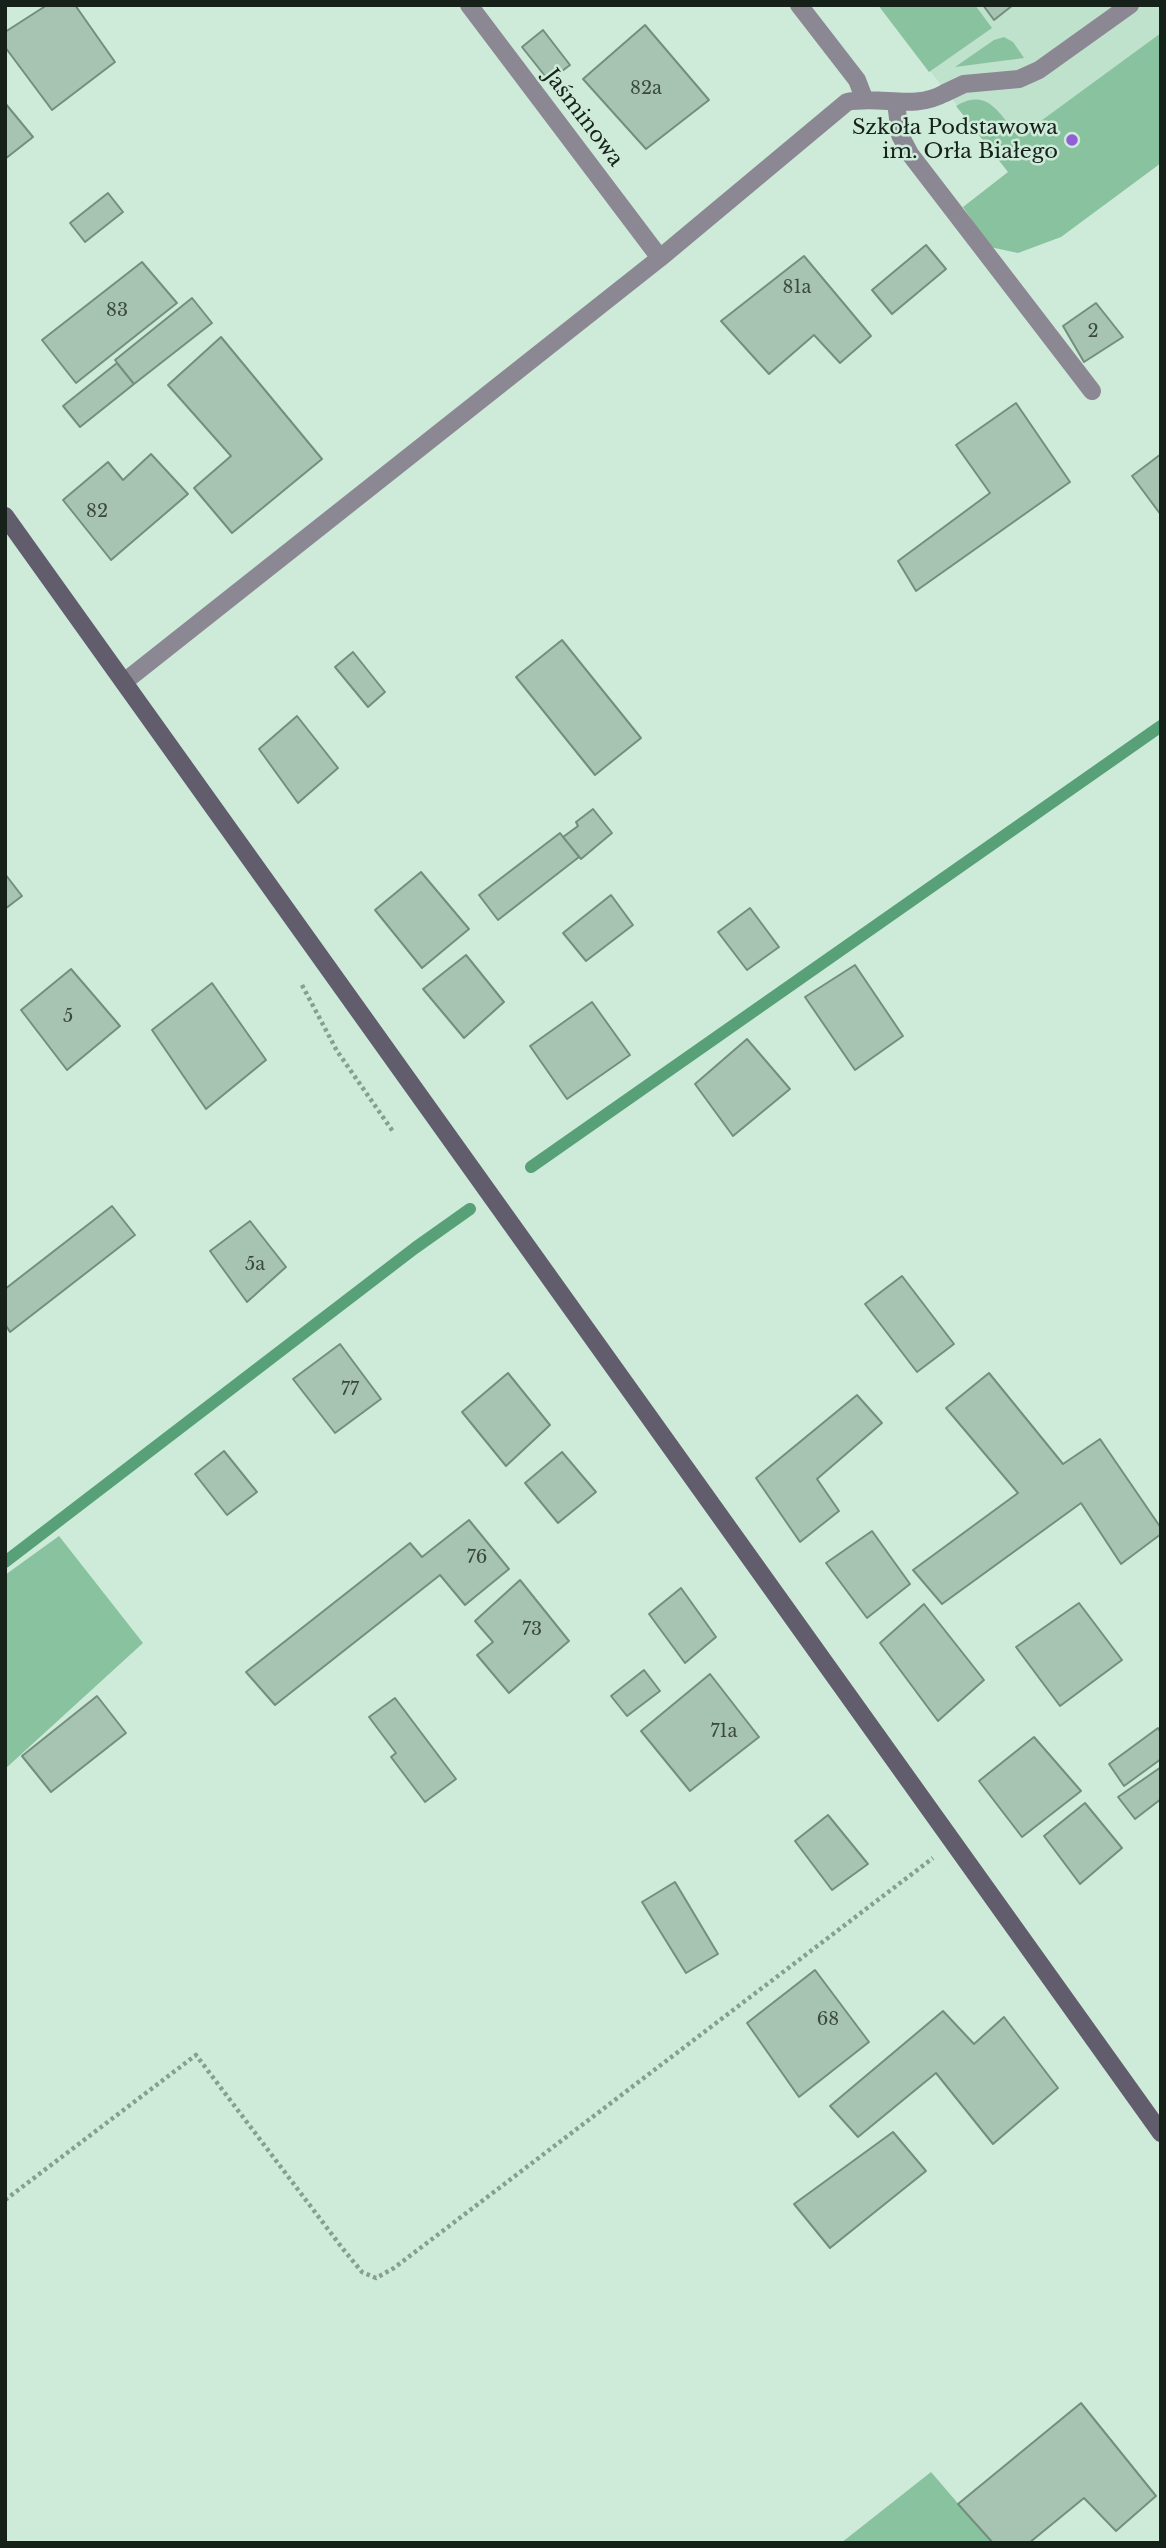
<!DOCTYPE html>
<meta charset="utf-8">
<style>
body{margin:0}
#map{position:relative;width:1166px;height:2548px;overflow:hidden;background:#ceebd9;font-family:"Libre Baskerville",serif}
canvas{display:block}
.frame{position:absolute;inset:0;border:7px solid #16211a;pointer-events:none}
</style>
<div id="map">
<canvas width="1166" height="2548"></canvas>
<div class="frame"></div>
</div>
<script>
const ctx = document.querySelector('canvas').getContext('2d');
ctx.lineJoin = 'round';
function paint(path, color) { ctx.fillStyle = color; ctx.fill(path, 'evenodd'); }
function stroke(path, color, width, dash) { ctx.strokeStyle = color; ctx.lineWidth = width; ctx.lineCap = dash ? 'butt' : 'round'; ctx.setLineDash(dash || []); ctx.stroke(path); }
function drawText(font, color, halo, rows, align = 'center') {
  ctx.font = font + ' "Libre Baskerville",serif'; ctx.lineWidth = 5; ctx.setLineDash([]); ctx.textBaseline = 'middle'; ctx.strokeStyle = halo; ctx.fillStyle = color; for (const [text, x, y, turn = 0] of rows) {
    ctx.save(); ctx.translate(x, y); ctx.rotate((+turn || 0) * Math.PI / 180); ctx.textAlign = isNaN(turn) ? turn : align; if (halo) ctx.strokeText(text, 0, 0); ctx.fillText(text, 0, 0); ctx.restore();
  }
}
paint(new Path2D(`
 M878 5H1161V163L1061 237Z`), '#bee2cb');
paint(new Path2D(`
 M878 5H975L992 28 929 72Z
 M1161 33V163L1061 237 1018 253 990 247 963 207 1008 172 956 106C989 86 1000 116 1019 137Z
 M1004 37 1013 42 1024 58 955 67 994 40Z
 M59 1536 143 1643 5 1769V1575Z
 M931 2472 992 2543H841Z`), '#88c29f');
stroke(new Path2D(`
 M531 1167 1161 726
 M5 1562 415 1248 470 1209`), '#58a178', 12);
const building = new Path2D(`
 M47 5H75L115 62 52 110 5 47V32Z
 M983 5H1013L994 20Z
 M645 25 709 100 646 149 583 79Z
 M543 30 570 65 549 81 522 47Z
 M5 103 33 137 5 159Z
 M108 193 123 212 85 242 70 223Z
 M926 245 946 269 892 314 872 290Z
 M804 256 871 336 840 363 814 335 769 374 721 321Z
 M142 262 177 303 76 383 42 340Z
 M192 298 212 323 134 384 115 360Z
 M1096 303 1123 337 1084 362 1063 326Z
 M221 337 322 459 232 533 194 488 231 456 168 385Z
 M117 363 134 384 80 427 63 406Z
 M1016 403 1070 482 916 591 898 561 990 493 956 445Z
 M151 454 188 494 111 560 63 500 108 462 123 480Z
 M1161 454V515L1132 476Z
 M562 640 641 738 595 775 516 677Z
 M353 652 385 692 368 707 335 667Z
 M297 716 338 768 298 803 259 749Z
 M593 809 612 833 581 859 563 837 578 826 576 822Z
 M560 833 579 857 498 920 479 895Z
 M421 872 469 929 422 968 375 910Z
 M5 874 22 896 5 909Z
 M611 895 633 925 586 961 563 933Z
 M750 908 779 947 747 970 718 932Z
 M466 955 504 1002 464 1038 423 989Z
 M855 965 903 1036 855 1070 805 997Z
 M71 969 120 1026 67 1070 21 1010Z
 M212 983 266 1060 206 1109 152 1030Z
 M592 1002 630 1055 567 1099 530 1046Z
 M747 1039 790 1089 733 1136 695 1084Z
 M112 1206 135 1235 10 1332 5 1324V1289Z
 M250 1221 286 1267 247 1302 210 1251Z
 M902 1276 954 1344 917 1372 865 1304Z
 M340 1344 381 1399 335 1433 293 1379Z
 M508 1373 550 1425 506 1466 462 1412Z
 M989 1373 1063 1464 1100 1439 1161 1528V1534L1121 1564 1081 1503 942 1604 913 1570 1018 1493 946 1408Z
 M857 1395 882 1423 817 1479 839 1511 800 1542 756 1478Z
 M224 1451 257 1492 227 1515 195 1474Z
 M562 1452 596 1492 558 1523 525 1483Z
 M469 1520 509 1569 465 1605 440 1575 275 1705 246 1672 410 1543 422 1557Z
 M872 1531 910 1584 867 1618 826 1563Z
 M520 1580 569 1641 509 1693 477 1655 493 1642 475 1621Z
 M681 1588 716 1637 685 1663 649 1614Z
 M1079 1603 1122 1660 1060 1706 1016 1647Z
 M924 1604 984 1680 938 1721 880 1643Z
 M644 1670 660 1691 627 1716 611 1696Z
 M710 1674 759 1737 690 1791 641 1731Z
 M97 1696 126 1733 51 1792 22 1756Z
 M395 1698 456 1779 425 1802 391 1757 396 1753 369 1717Z
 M1158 1728 1161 1733V1759L1124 1786 1109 1764Z
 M1034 1737 1081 1791 1022 1837 979 1781Z
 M1161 1767V1799L1135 1819 1118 1797Z
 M1085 1803 1122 1848 1080 1884 1044 1836Z
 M828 1815 868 1864 832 1890 795 1841Z
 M675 1882 718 1954 686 1973 642 1902Z
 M815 1970 869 2042 799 2097 747 2023Z
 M943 2011 974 2044 1004 2017 1058 2088 993 2144 936 2073 858 2137 830 2106Z
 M893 2132 926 2171 830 2248 794 2204Z
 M1081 2403 1156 2496 1116 2531 1084 2498 1029 2543H993L958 2504Z`);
paint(building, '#a7c3b2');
stroke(building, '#738e7d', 2);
stroke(new Path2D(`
 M302 985 337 1051 394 1133
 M5 2200 196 2055 343 2249 362 2272 376 2278 394 2268 933 1858`), '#889e90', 4.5, [3.5, 3.5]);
stroke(new Path2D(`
 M945 93 964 84 1019 79 1039 70 1130 5
 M896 102 900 135 910 154 1092 391`), '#8c8893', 18);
stroke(new Path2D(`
 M469 5 660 258
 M799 5 857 80 864 98
 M124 682 660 258 847 102C881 95 913 111 945 93`), '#8c8893', 18);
stroke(new Path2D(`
 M5 516 1161 2133`), '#625d6d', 18);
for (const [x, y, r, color] of [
 [1072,140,7,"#915ed7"]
]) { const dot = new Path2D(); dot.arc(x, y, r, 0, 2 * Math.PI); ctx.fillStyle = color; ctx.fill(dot); stroke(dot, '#ceebd9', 2.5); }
drawText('18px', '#3a4a40', null, [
 ["82a",646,89],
 ["81a",797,288],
 ["83",117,311],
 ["2",1093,332],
 ["82",97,512],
 ["5",68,1017],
 ["5a",255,1265],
 ["77",350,1390],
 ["76",477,1558],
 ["73",532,1630],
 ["71a",724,1732],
 ["68",828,2020]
]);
drawText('21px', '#16211a', '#ceebd9', [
 ["Jaśminowa",583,118,53]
]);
drawText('21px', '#16211a', '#ceebd9', [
 ["Szkoła Podstawowa",1058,128],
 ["im. Orła Białego",1058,152]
], 'right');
</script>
